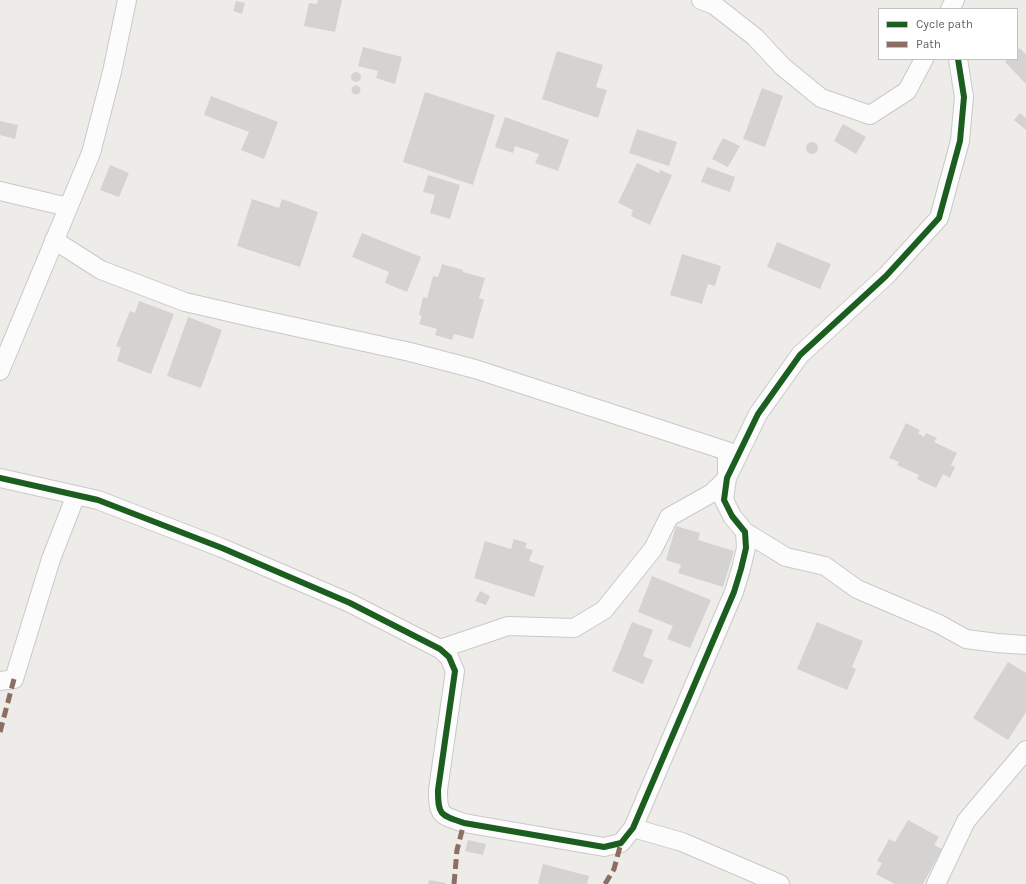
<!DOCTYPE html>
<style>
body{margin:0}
#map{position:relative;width:1026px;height:884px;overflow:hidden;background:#eeece9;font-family:Karla,sans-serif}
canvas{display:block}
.legend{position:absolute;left:878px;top:8px;width:140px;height:52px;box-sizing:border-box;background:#fff;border:1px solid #bfc1c2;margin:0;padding:5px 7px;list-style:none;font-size:12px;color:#5f6366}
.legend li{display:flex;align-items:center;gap:8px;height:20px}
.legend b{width:20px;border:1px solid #bfc1c2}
</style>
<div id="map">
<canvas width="1026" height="884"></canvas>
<ul class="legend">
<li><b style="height:5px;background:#1b5e20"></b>Cycle path</li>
<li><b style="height:5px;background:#8d6e63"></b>Path</li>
</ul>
</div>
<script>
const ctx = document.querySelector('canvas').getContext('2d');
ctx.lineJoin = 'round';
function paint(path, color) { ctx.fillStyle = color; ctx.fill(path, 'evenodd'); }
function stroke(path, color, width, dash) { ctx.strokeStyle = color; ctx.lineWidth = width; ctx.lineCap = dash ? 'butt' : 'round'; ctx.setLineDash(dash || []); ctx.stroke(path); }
paint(new Path2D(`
 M318 0H342L335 32 304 26 309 3 317 4Z
 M236 1 245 3 242 14 233 11Z
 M363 47 402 57 395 84 376 78 378 71 358 66Z
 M1020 48 1026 55V84L1005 62 1008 59H1017V50Z
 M557 51 603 65 596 87 607 90 598 118 542 99Z
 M351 77a5 5 0 1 1 10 0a5 5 0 1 1-10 0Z
 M351.5 90a4.5 4.5 0 1 1 9 0a4.5 4.5 0 1 1-9 0Z
 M762 88 783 96 765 147 743 139Z
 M425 92 495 115 473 185 403 162Z
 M211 96 278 122 264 159 241 150 249 132 204 115Z
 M1020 113 1026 118V130L1014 120Z
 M505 117 569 140 558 171 535 163 539 154 515 146 513 153 495 147Z
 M0 121 18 125 15 139 0 135Z
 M843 124 866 137 856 154 834 141Z
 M637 129 677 142 669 166 629 153Z
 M723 138 740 146 728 167 712 159Z
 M806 148a6 6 0 1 1 12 0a6 6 0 1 1-12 0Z
 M637 163 659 173 660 170 672 175 650 225 631 216 633 210 618 203Z
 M110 165 129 173 119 197 100 190Z
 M707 167 735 177 730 192 701 182Z
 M428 175 460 185 450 219 430 213 435 195 423 192Z
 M252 199 279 208 282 199 318 212 300 267 237 246Z
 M362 233 421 257 407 292 385 283 389 272 352 257Z
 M777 242 831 264 820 289 767 267Z
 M682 254 721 266 715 286 708 284 702 304 670 295Z
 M442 264 463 270V272L485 278 479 298 484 300 473 339 454 334 452 340 435 335 437 329 419 324 422 316 419 315 423 297 427 298 433 276 438 277Z
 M139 301 174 314 151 374 117 361 121 348 116 346 130 311 135 313Z
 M188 317 222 330 201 388 167 376Z
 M906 423 920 430 918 433 924 437 926 433 937 438 934 442 957 453 951 465 955 467 950 478 943 474 936 488 917 479 919 475 897 465 899 462 889 458Z
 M676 526 700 533 698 540 734 551 723 587 678 573 681 565 666 560Z
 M514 539 527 543 525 548 533 550 529 561 544 566 534 597 474 578 485 541 511 549Z
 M652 576 711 600 690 648 667 639 673 626 638 612Z
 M480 591 490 596 486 605 475 601Z
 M632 622 653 630 643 656 653 660 643 684 612 671Z
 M817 622 863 641 852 667 856 669 847 690 797 669Z
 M1008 662 1026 673V712L1008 740 973 718Z
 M908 820 939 837 934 845 942 849 923 884H895L876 874 882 863 877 861 889 839 895 842Z
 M468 840 486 844 483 855 465 851Z
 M543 864 589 876 587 884H538Z
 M429 880 446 883 445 884H428Z`), '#d5d3d2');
const minor = new Path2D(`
 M701 0 714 5 755 37 782 66 821 98 870 115 907 91 924 59
 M950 9 955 0
 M0 191 68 207
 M54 240 101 270 185 302 259 319 410 352 475 369 727 451V478L712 493 669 517 653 549 604 610 574 628 508 626 440 649
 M0 371 91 153 112 72 127 0
 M0 478 98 500 222 548 350 603 440 649 449 657 455 671 438 790C438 815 440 815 464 823L604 847 621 843 633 828 734 592 741 569 746 548 745 532 732 516 724 500 727 478 758 414 800 355 886 276 939 218 960 141 964 97 958 59
 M745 532 786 557 825 566 857 589 939 624 966 639 997 643 1026 645
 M0 681 14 679 51 559 76 495
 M633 828 682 842 780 884
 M936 884 966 821 1026 750`);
stroke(minor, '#c9c9c9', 20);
stroke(minor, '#fcfcfc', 18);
stroke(new Path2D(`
 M0 732 14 679
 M454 884 457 850 464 823
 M605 884 614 869 621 843`), '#8d6e63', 5, [10, 5]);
stroke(new Path2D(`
 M0 478 98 500 222 548 350 603 440 649 449 657 455 671 438 790C438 815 440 815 464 823L604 847 621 843 633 828 734 592 741 569 746 548 745 532 732 516 724 500 727 478 758 414 800 355 886 276 939 218 960 141 964 97 958 59`), '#1b5e20', 6);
</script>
